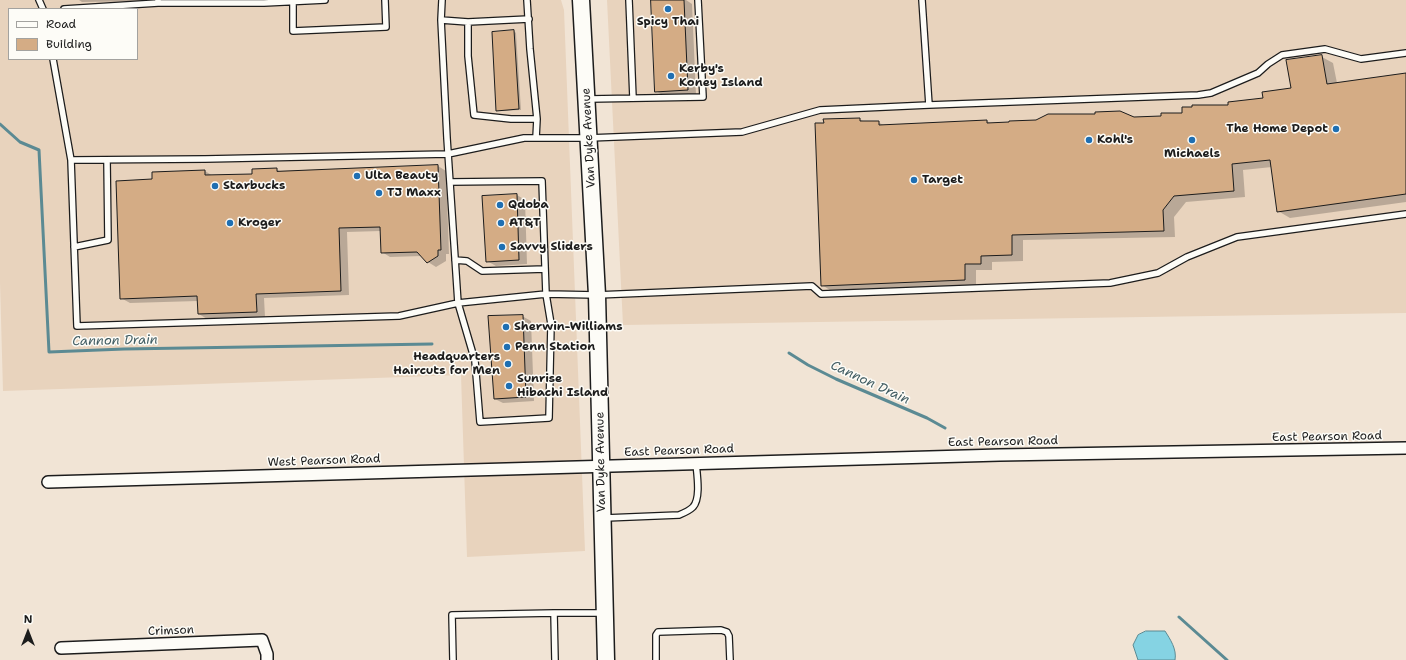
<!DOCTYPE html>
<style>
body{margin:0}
#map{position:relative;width:1406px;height:660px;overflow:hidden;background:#f1e4d5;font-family:"Shantell Sans",sans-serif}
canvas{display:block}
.legend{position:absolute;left:8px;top:8px;width:130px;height:52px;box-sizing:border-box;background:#fdfcf7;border:1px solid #a3a29f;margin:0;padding:5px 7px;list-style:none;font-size:12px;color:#1c1c1c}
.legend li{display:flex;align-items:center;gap:8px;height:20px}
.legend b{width:20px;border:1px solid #a3a29f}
.north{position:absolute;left:8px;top:612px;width:40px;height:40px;-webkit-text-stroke:3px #fdfcf7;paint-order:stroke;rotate:0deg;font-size:11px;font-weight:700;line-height:16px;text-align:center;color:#1c1c1c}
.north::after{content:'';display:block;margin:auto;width:14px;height:18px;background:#1c1c1c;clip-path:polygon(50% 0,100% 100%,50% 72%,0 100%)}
</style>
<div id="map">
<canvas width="1406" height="660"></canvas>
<ul class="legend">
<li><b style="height:5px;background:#fdfcf7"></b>Road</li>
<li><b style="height:11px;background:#d4ac85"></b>Building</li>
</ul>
<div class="north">N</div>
</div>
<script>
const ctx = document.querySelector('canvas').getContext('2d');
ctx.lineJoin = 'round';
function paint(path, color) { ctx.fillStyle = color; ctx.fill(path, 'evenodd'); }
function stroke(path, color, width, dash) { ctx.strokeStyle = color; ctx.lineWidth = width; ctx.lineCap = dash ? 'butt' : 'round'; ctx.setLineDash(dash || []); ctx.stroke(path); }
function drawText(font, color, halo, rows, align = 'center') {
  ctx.font = font + ' "Shantell Sans",sans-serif'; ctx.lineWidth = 3; ctx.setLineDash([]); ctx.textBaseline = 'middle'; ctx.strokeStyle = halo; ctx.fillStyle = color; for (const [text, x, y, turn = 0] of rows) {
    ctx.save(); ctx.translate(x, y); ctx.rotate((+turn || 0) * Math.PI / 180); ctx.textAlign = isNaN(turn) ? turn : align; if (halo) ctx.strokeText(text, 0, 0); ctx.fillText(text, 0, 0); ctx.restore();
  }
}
paint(new Path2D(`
 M0 0H561L564 10 585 551 467 557 461 375 3 391 0 282ZM9 9H137V59H9Z
 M607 0H1406V313L623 325Z`), '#e8d3bd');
const water = new Path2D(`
 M1146 631H1165C1170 639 1177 649 1175 660H1138L1133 645 1138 635Z`);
paint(water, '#85d3e3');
stroke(water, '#5b8a93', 1);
paint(new Path2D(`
 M79 0H151V1L82 2Z
 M652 0H686L692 4 696 95 664 96 656 91Z
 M514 31 516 33 521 110 499 111 497 110Z
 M1322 57 1333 63 1337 83 1406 74V202L1290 218 1278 211 1272 167 1243 170 1245 197 1186 202 1174 217 1175 237 1023 240V261L992 262V270H976V286L833 292 822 285 825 124 859 119 865 122H878L885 126 987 121 992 124 1161 117 1230 106 1264 98 1292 89Z
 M438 166 446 171 449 254H446V261L436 267 428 262 422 256 390 257 382 252 381 231 347 232 349 295 264 298 265 317 207 319 199 314 198 301 130 303 121 298 153 180 205 171 213 176 253 175 276 169 281 172Z
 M517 195 525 200 527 264 496 266 487 261Z
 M522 316 531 321 534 401 503 403 495 399Z`), '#0003');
stroke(new Path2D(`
 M0 124 20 142 39 150 49 352 124 349 432 344
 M789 353 808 365 836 379 927 418 945 428
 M1179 617 1227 660`), '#5b8a93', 3);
const building = new Path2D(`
 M651 0H684L688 90 655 92Z
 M514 30 519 109 496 111 492 32Z
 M1322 55 1327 84 1406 73V194L1277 212 1270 160 1232 164 1234 191 1174 196 1163 210 1164 231 1012 235V255L981 256V264H965V280L821 286 815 123H824L823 119 860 118V121H879V125L987 120V123L1009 122V121L1036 120 1048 114H1095V112L1120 111 1134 117 1161 116V113H1182V107H1192V105H1228V102L1263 98 1262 92 1291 88 1286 60Z
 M438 165 441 250H438V256L427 263 417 252 381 253 380 227 339 228 341 291 256 294 257 312 198 314 197 296 120 299 116 181 152 179V172L205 170V175L252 174V169L277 168V171Z
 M517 194 519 260 486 262 482 196Z
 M523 315 526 397 494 399 488 316Z`);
paint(building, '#d4ac85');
stroke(building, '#1c1c1c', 1);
const service = new Path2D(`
 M39 0 43 9
 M293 0V31L386 27 385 0
 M442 0 441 20 447 138 458 303 546 294 542 181 450 182
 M527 0 530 49 537 119 536 138
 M629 0 633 98
 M158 3H264L325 0
 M64 9 158 3V0
 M441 20 468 22 529 19
 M468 22V56L474 115 511 119H537
 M53 59 71 160 77 326 399 316 458 303 475 361 480 422 549 418 551 324 546 294 597 295 812 286 821 294 1110 283 1158 273 1187 257 1237 237 1406 214
 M589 99 703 97 698 0
 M929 105 1198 95 1211 93 1258 73 1268 64 1282 55 1325 49 1361 59 1406 53
 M71 160 205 159 448 154 524 138H589L742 132 820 110 929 105 922 0
 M74 247 108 240 107 160
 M455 260 467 261 482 271 545 269
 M605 518 679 515C684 513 689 511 693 507 701 498 697 475 696 463
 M554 613H604
 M453 660 452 615 554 613 555 660
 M656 660V635L658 632 721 630 727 632 729 636 730 660`);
const minor = new Path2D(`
 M48 482 1000 455 1406 448
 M61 648 262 640 267 654V660`);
const secondary = new Path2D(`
 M581 0 597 295 606 660`);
stroke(service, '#1c1c1c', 8);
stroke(minor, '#1c1c1c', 14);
stroke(secondary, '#1c1c1c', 19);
stroke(service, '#fdfcf7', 5.5);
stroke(minor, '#fdfcf7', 11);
stroke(secondary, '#fdfcf7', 16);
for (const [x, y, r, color] of [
 [668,9,4,"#1f6fb2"],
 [671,76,4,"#1f6fb2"],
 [1336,129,4,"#1f6fb2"],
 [1089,140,4,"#1f6fb2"],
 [1192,140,4,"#1f6fb2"],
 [357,176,4,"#1f6fb2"],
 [914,180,4,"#1f6fb2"],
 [215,186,4,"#1f6fb2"],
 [379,193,4,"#1f6fb2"],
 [500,205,4,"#1f6fb2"],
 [230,223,4,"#1f6fb2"],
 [501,223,4,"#1f6fb2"],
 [502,247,4,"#1f6fb2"],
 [506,327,4,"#1f6fb2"],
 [507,347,4,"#1f6fb2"],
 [508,364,4,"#1f6fb2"],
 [509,386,4,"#1f6fb2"]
]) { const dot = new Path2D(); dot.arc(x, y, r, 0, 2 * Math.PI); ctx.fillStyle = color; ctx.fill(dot); stroke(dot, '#fdfcf7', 1.5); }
drawText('bold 12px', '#1c1c1c', '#fdfcf7', [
 ["Spicy Thai",668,22,"center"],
 ["Kerby's",679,69],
 ["Koney Island",679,83],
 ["The Home Depot",1328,129,"right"],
 ["Kohl's",1097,140],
 ["Michaels",1192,154,"center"],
 ["Ulta Beauty",365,176],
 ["Target",922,180],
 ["Starbucks",223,186],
 ["TJ Maxx",387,193],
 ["Qdoba",508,205],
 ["Kroger",238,223],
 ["AT&T",509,223],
 ["Savvy Sliders",510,247],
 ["Sherwin-Williams",514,327],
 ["Penn Station",515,347],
 ["Headquarters",500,357,"right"],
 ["Haircuts for Men",500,371,"right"],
 ["Sunrise",517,379],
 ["Hibachi Island",517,393]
], 'left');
drawText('12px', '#1c1c1c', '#fdfcf7', [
 ["Van Dyke Avenue",589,138,-93],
 ["East Pearson Road",1327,437,-1],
 ["East Pearson Road",1003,442,-1],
 ["East Pearson Road",679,451,-2],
 ["West Pearson Road",324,461,-2],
 ["Van Dyke Avenue",601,462,-91],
 ["Crimson",171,631,-2]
]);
drawText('italic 13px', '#415c62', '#fdfcf7', [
 ["Cannon Drain",115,341,-1],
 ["Cannon Drain",870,383,25]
]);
</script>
